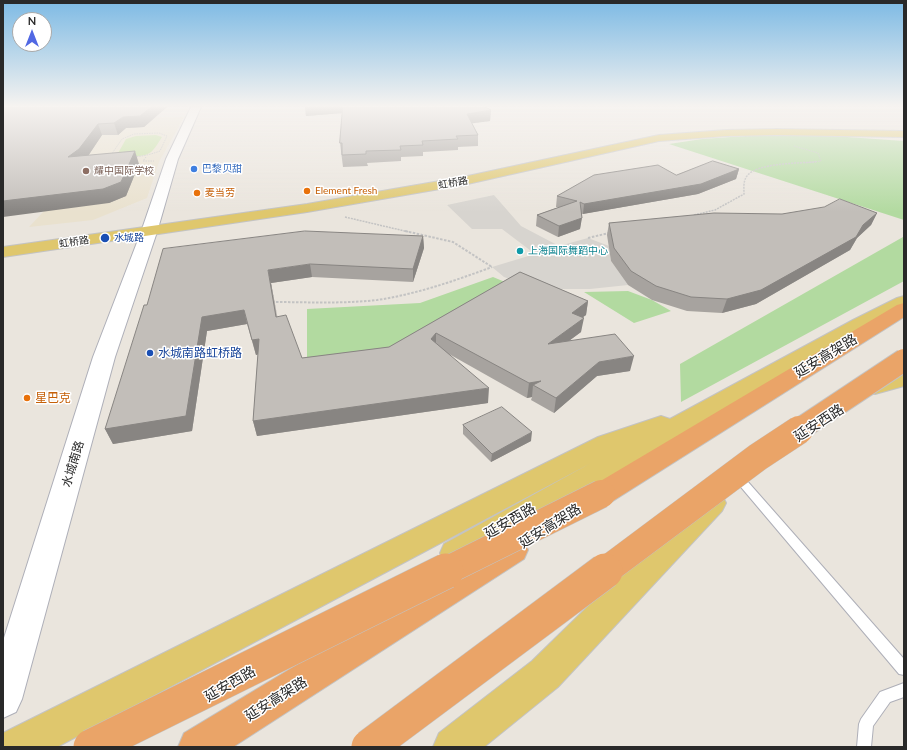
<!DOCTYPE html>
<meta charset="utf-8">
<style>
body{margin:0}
#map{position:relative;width:907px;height:750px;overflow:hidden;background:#eae5dd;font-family:Lato,sans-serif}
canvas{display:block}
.frame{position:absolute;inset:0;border:4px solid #292929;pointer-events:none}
.north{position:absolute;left:12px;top:12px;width:40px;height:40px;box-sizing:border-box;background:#fff;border:1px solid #a9a9a9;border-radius:50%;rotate:0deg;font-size:11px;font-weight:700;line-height:16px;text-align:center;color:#292929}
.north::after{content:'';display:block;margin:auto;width:14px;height:18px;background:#5168e3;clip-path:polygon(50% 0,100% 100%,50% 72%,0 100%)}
</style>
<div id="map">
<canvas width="907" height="750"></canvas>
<div class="frame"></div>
<div class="north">N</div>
</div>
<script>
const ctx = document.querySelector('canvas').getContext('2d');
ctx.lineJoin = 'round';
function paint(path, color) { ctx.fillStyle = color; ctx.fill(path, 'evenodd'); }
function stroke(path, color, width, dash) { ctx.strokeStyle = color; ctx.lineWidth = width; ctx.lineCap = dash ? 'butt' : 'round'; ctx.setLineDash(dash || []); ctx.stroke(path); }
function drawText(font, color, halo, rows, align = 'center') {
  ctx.font = font + ' Lato,"Noto Sans SC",sans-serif'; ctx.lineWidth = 3; ctx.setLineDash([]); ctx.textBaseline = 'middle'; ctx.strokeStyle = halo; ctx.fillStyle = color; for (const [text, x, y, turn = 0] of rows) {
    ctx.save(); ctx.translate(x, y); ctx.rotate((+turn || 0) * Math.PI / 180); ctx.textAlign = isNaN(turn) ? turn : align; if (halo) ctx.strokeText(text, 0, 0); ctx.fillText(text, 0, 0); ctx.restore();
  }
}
paint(new Path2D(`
 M184 117 159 162 147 198 93 220 29 227 60 194 46 119Z`), '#e9e1ce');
paint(new Path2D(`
 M760 135 833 136 904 141V220L669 144 702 139Z
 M903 237 904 281 681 402 680 364Z
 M493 277 505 282 394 348 307 358V309L420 303Z
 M628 291 652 300 671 311 634 323 584 292Z`), '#b2daa0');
paint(new Path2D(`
 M156 135 162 137C159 141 157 146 153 150 146 159 127 156 117 155L126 139 136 136Z`), '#c2e09d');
paint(new Path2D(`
 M494 195 521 226 559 246 588 238 609 246 611 261 628 285 590 289H555L530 286 504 277 492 267 535 254 502 229H472L447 205Z`), '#d7d4cf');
const lane = new Path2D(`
 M738 473 741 474 904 659V675L899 674 735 480 733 477 735 474Z
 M904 683V697L890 702 873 726 871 747H857L859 724 861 719 880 692Z`);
const secondary = new Path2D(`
 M191 107H201L178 159 157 232 115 357 22 699 16 712 3 718V641L93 357 141 232 166 159Z`);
const primary = new Path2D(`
 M777 129 904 131V137L777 135 726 136 659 141 463 185 307 212 3 257V247L307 204 463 177 659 135 726 130Z
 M904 296V309L867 328 585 491 466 562 455 566 444 562 440 553 444 544 591 463 57 747H3V733L598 437 661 416 670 419 853 320 897 298Z
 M904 372V386L875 394 867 392 864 387 867 382Z
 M712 492 722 495 726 503 722 511 558 687 484 747H433L439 733 532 661 702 495Z`);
const highway = new Path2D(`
 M904 303V317L597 511 587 514 577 511 573 503 577 495 897 305Z
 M513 537 524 541 528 550 524 559 233 747H178L184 733 502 541Z`);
stroke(lane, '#aeafb8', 2);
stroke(secondary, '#aeafb8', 2);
stroke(primary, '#c3c3c3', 2);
stroke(highway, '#c3c3c3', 2);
stroke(new Path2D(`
 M159 133 167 136 160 151C144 157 128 159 111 155L122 139 134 134Z
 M794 146 818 153 821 161 804 163
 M146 157 143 161H154`), '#c3c3c3', 1, [1.5, 1]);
stroke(new Path2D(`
 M694 215 715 210 744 194C744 188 743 181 747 176 756 163 800 163 816 162
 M345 217 409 232`), '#c3c3c3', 1.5, [2, 1]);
stroke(new Path2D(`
 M405 231 453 242 492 267
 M588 238 609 233
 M272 302C307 302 342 304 377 300 417 294 454 281 492 267`), '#c3c3c3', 2, [2.5, 1.5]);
paint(lane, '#fff');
paint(secondary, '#fff');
paint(primary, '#dfc76d');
paint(highway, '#eaa468');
const highwayBridgeFar2 = new Path2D(`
 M797 431 904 360`);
const highwayBridgeFar1 = new Path2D(`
 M444 572 601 494
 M604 572 758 457 799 430`);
const highwayBridge = new Path2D(`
 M91 747 446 571
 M369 747 605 571`);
stroke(highwayBridgeFar2, '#c3c3c3', 24, []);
stroke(highwayBridgeFar1, '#c3c3c3', 29, []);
stroke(highwayBridge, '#c3c3c3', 36, []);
stroke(highwayBridgeFar2, '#eaa468', 22);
stroke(highwayBridgeFar1, '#eaa468', 28);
stroke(highwayBridge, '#eaa468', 35);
paint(new Path2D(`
 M3 107H167L144 127 126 128 118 135H102L88 156 139 164 126 196 109 203Z
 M305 107 491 110 490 121 472 123 478 135V146L458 147V150L423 152V156L401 157V161L367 163 368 166 343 167 340 143 342 113 306 116Z
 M739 169 736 179 698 194 582 214 580 229 558 237 536 226 537 215 559 207H556L557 196 676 175Z
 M877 213 871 225 857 238 850 250 756 304 722 313 687 311 652 300 628 285 611 261 607 235 609 223 782 214Z
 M423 236 424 248 413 282 312 277 271 283 277 317 302 358 389 347 520 272 588 301 586 315 582 317 581 332 570 340 630 371 597 376 554 413 531 400 532 397 527 398 449 354 488 403 257 436 253 421 258 354 256 355 247 324 207 331 192 431 113 444 105 429 147 305Z
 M463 425 531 441 491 462 463 434Z`), '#a7a39f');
paint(new Path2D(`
 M151 107H167L144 127 126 128 118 135 114 123 123 117Z
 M305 107H343L344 113 306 116Z
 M491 110 490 121 467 124V114Z
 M98 124 102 135 84 162 68 157Z
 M135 151 139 164 126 196 109 203 3 217V201Z
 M739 169 736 179 698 194 583 214 584 204Z
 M877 213 871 225 857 238 850 250 756 304 722 313 727 299Z
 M582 218 580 229 558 237 559 226Z
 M423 236 424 248 413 282V269Z
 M310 264 312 277 271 283 280 331 268 270Z
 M588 301 586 315 570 327 572 313Z
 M244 310 247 324 207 331 192 431 113 444 105 429 202 317Z
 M584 318 581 332 546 358 548 344Z
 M436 333V347L431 339Z
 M259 339 263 353 256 355 252 340Z
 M634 356 630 371 597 376 554 413 556 398 599 362Z
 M541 381 533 385 532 397 527 398 529 383Z
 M489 388 488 403 257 436 253 421Z
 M532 432 531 441 491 462 492 454Z`), '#888582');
const building = new Path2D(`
 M3 107H151L140 116 123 117 114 123 98 124 79 149 68 157 135 151 121 182 103 189 3 201Z
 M343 107H485L491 110 467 114 478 135 456 136 458 139 422 141 423 145 400 146 401 150 366 151V154L342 155V143H340Z
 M713 161 739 169 701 184 584 204 580 202 582 218 559 226 537 215 577 201 557 196 594 175 658 165 676 175Z
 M840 199 877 213 863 225 856 237 761 290 727 299 691 297 656 286 631 271 614 248 609 223 714 213 782 214 824 207Z
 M305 231 423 236 413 269 310 264 268 270 276 317 286 315 302 358 389 347 520 272 588 301 572 313 584 318 548 344 615 334 634 356 599 362 556 398 533 385 541 381 529 383 436 333 431 339 489 388 253 421 259 339 252 340 244 310 202 317 186 416 105 429 144 305H147L163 249Z
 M502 407 532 432 492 454 463 425Z`);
paint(building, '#c2beb9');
stroke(building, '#888582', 1);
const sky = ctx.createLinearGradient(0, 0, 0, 212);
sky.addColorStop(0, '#7dbae4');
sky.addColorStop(0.5, '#f6f3f0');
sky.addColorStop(1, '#f6f3f000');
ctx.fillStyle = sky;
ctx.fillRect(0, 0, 907, 212);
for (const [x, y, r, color] of [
 [194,169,4,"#3f7fe0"],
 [86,171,4,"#8d6e63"],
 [307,191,4,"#e8710a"],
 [197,193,4,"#e8710a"],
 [105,238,5,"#1a4fb4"],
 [520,251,4,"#0f9aa8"],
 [150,353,4,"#1a4fb4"],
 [27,398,4,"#e8710a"]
]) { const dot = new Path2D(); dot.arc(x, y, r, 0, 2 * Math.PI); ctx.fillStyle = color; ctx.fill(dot); stroke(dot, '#fff', 1.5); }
drawText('10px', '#366cbe', '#fff', [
 ["巴黎贝甜",202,169]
], 'left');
drawText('10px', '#785e54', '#fff', [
 ["耀中国际学校",94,171]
], 'left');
drawText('10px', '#292929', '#fff', [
 ["虹桥路",453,183,-10],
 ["虹桥路",74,242,-8]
]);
drawText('10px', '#c56008', '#fff', [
 ["Element Fresh",315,191],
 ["麦当劳",205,193]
], 'left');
drawText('10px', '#164399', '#fff', [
 ["水城路",114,238]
], 'left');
drawText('10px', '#0d838f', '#fff', [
 ["上海国际舞蹈中心",528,251]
], 'left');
drawText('12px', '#164399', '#fff', [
 ["水城南路虹桥路",158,353]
], 'left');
drawText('12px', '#c56008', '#fff', [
 ["星巴克",35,398]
], 'left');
drawText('12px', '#292929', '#fff', [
 ["水城南路",73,464,-73]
]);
drawText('14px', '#292929', '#fff', [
 ["延安高架路",826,356,-31],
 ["延安西路",819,423,-33],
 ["延安西路",510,521,-30],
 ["延安高架路",550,526,-32],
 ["延安西路",230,684,-30],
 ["延安高架路",276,699,-32]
]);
</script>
